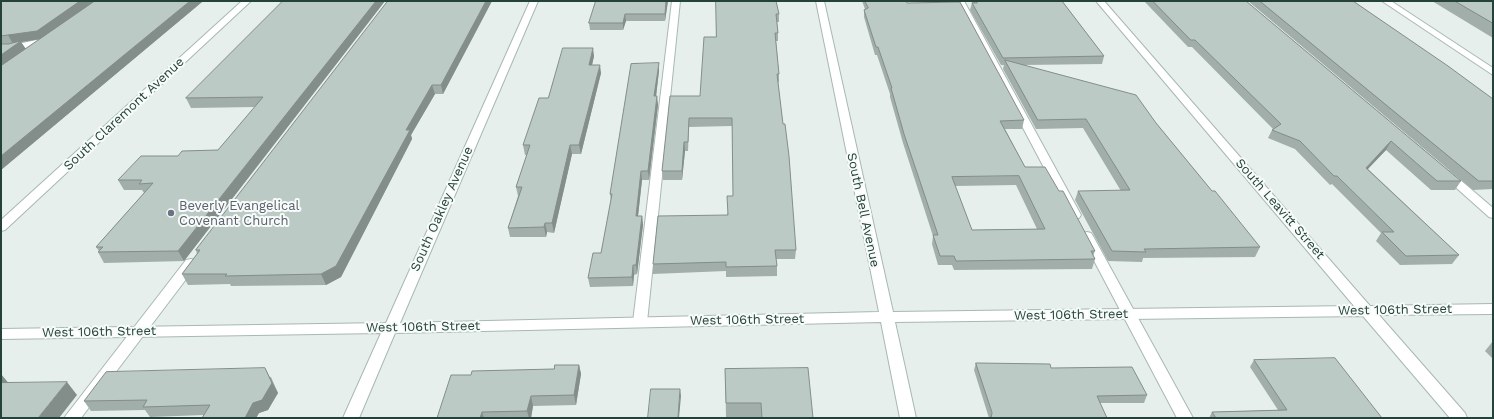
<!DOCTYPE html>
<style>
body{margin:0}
#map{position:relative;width:1494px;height:419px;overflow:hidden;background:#e6efeb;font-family:"Work Sans",sans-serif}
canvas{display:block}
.frame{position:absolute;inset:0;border:2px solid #24423a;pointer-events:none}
</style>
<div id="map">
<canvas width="1494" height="419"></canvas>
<div class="frame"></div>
</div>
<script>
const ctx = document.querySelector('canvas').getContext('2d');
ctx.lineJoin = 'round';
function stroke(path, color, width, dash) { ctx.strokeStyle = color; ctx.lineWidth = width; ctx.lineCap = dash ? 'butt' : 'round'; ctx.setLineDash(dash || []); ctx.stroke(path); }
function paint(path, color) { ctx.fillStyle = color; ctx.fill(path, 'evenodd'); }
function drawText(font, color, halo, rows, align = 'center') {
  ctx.font = font + ' "Work Sans",sans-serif'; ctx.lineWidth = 4; ctx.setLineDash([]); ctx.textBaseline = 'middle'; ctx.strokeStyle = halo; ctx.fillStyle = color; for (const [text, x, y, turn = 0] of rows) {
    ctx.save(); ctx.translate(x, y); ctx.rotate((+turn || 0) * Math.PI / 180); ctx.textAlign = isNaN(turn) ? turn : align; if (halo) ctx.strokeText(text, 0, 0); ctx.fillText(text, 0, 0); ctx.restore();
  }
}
const service = new Path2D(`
 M672 1H680L647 322 645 326 640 327 635 326 633 322Z
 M956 1H964L1081 215 1079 218H1071L1069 215Z
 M46 38 49 39 50 41 49 43 13 51H1V45H13Z
 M1447 171 1451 172 1493 208V218L1489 217 1443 176 1441 174 1443 172Z
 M1087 232 1091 233 1093 236 1193 418H1177L1081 236 1083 233Z
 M191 259 196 260 197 263 196 266 81 418H64L186 260Z`);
const minor = new Path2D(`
 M242 1H251L5 230 1 231V220Z
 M530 1H538L400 323 879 312 816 1H824L893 312 1354 306 1096 1H1104L1370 306 1493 304V314L1379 315 1465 413 1467 418H1450L1363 316 895 322 916 418H900L881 322 395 333 359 418H343L381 333 1 339V329L386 323Z
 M1382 1H1391L1493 68V75Z`);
stroke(service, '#a8b8b2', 2);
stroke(minor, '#a8b8b2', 2);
paint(service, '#fff');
paint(minor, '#fff');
paint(new Path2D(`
 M1 1 202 2 1 170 8 44H12H1ZM40 39 25 49 21 42Z
 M283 1H385L184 261 104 263 98 252 99 251 96 247 144 193 142 190H124L118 180 178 156 218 150 255 107 191 108 186 98Z
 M388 1H492L443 94H435L411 135 412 139 341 277 326 285 231 286 230 284 188 285 182 274 197 254 196 250Z
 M596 1H668L665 21H626L623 30H590L589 23Z
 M716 1 779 14V22H777L778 33V41H776L779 74V82H778L796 250 795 259H776L777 266V276L726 277V271L653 274V264L727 215 733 196 732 126 689 127 688 151H685L682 180H663L662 171 700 96 716 37Z
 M862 1H906L907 3 1024 120 1022 129H1005L1025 167 1059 191 1095 251 1093 256 1095 259 1092 269 954 270 952 265H938L932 244 933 236 903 143 890 97V94L877 55H875L864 17V10L865 9ZM1016 185 1037 229 972 230 955 186Z
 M971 1H1062L1104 56 1102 64 1023 65 1156 123 1212 191 1260 247 1255 257 1143 258 1142 262 1108 261 1075 200 1078 191H1121L1083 128 1036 129 1003 69 1004 65H1001L970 10 972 3Z
 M1144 1H1246L1461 181 1455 190H1431L1386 150 1368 169 1459 255 1452 264 1400 265 1376 241 1381 233 1332 184 1330 185 1295 149 1268 138 1272 130 1273 129 1192 47H1188Z
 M1248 1H1353L1493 99V189L1473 190Z
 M1432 1H1493V38Z
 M594 56 592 65 601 73 581 154H572L554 233 547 232 546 237H510L508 228 518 196 516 187 527 155H525L523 145 548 98Z
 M659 71 656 96 658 105 649 180H642L638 216H642L643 225 637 274 634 275 633 286 590 287 588 278 601 253 611 201 610 194Z
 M1493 341V359L1485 351Z
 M1254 360 1382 418H1209L1212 412 1278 410 1250 367Z
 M976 363 1051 368 1147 395 1144 403H1100L1107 418H989L974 370Z
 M579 365 581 374 576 405 533 406 531 418H437L471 375 554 369Z
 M725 369 813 418H761V417H726Z
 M271 377 278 393 268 410 259 413 256 418H202L204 415 150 417 145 410 91 411 84 401Z`), '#a1aea9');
paint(new Path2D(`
 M80 1H95L41 39 21 42 26 49 1 67V55L13 44 8 35Z
 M190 1H201L202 2 1 170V156Z
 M376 1H385L184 261 178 251Z
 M486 1H492L443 94 441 85Z
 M666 1H668L665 21V14Z
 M625 14 626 21 623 30V23Z
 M593 48 594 56 590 74 589 65Z
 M659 63V71L655 105 654 96Z
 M600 65 601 73 581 154 579 145Z
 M432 85 435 94 411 135 412 139 341 277 326 285 321 274Z
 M657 96 658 105 649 180 648 171Z
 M1391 141 1386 150 1361 176 1366 168Z
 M684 142 685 151 682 180V171Z
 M570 145 572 154 554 233 552 223Z
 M641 171 642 180 637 225 636 216Z
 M642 216 643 225 637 274 636 265Z
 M545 223 547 232 546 237 544 227Z
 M633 265 634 275 633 286 632 277Z
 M579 365 581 374 576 405 574 395Z
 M265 368 278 393 268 410 259 413 256 418H245Z
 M1 374 11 386 1 396Z
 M67 382 77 395 59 418H38Z
 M680 389 681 396 679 418H678Z
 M531 396 533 406 531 418H529L527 411Z
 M482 412 484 418H480Z`), '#838d89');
const building = new Path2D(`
 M1 1H80L37 31 8 35 1 36Z
 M95 1H190L1 156V66Z
 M283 1H376L178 251 98 252 103 247H96L153 183 139 184 142 180H118L141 156H178L182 151 218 150 263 97 186 98Z
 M388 1H486L441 85H432L406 130H410L336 266 321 274 225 276 227 274H182L200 250H196Z
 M596 1H666L665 14H625L623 23H589Z
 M716 1H776L779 14H776L778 33H775L779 74H777L783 124H785L789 156 796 250H775L777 266 726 267V262L653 264 658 216 728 215 727 196H733L732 118H689L688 142H684L682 171H662L670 96H700L704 37H716Z
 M865 1H906L907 3 960 2 1024 120 1000 121 1025 167H1045L1059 191H1063L1095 251H1091L1095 259 956 261 954 256H940L933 235H938L904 134 891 88H892L878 47H876L864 10 868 8ZM1019 176 1045 229 972 230 952 177Z
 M976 1H1062L1104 56 1003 58 972 3H977Z
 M1153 1H1246L1461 181H1437L1391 141 1366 168 1459 255 1406 256 1382 232H1394L1337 176H1334L1300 141 1272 130 1281 124 1195 40H1191Z
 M1260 1H1353L1448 66 1493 99V181H1479Z
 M1455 1H1493V23Z
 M21 41 1 55V44H8Z
 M563 48H593L589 65H600L579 145H570L552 223H545L544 227 508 228 522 187H516L530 145H523L539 98H548Z
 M1005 60 1136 95 1156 123 1212 191H1215L1260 247 1144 249 1146 252 1112 251 1078 191 1130 190 1086 119 1038 120Z
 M659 63 654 96H657L648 171H641L636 216H642L636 265H633L632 277 588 278 593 253H601L612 194H610L631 64Z
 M1335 358 1382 418H1216L1212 412 1287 410 1254 360Z
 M976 363 1050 364 1051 368 1132 367 1147 395 1097 396 1107 418H991L992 413Z
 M555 365H579L574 395 531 396 527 411 482 412 480 418H437L451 375H471L472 371 554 369Z
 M265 368 272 383 262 400 253 403 245 418H202L210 405 143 407 147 400 84 401 106 372Z
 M808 368 813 418H762L761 403H726L725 369Z
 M67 382 38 418H1V383Z
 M651 389H680L678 418H648Z`);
paint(building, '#bbcac4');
stroke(building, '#838d89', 1);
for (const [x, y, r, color] of [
 [171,213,4,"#6b7280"]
]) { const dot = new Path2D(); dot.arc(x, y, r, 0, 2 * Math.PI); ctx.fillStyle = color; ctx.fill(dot); stroke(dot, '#f7fbf9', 1.5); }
drawText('13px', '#24423a', '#f7fbf9', [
 ["South Claremont Avenue",124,114,-43],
 ["South Oakley Avenue",442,209,-66],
 ["South Leavitt Street",1280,209,49],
 ["South Bell Avenue",863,210,78],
 ["West 106th Street",1395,310,-1],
 ["West 106th Street",1071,315,-1],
 ["West 106th Street",747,320,-1],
 ["West 106th Street",423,327,-1],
 ["West 106th Street",99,332,-1]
]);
drawText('13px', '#5b616d', '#f7fbf9', [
 ["Beverly Evangelical",179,206],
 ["Covenant Church",179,221]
], 'left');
</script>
